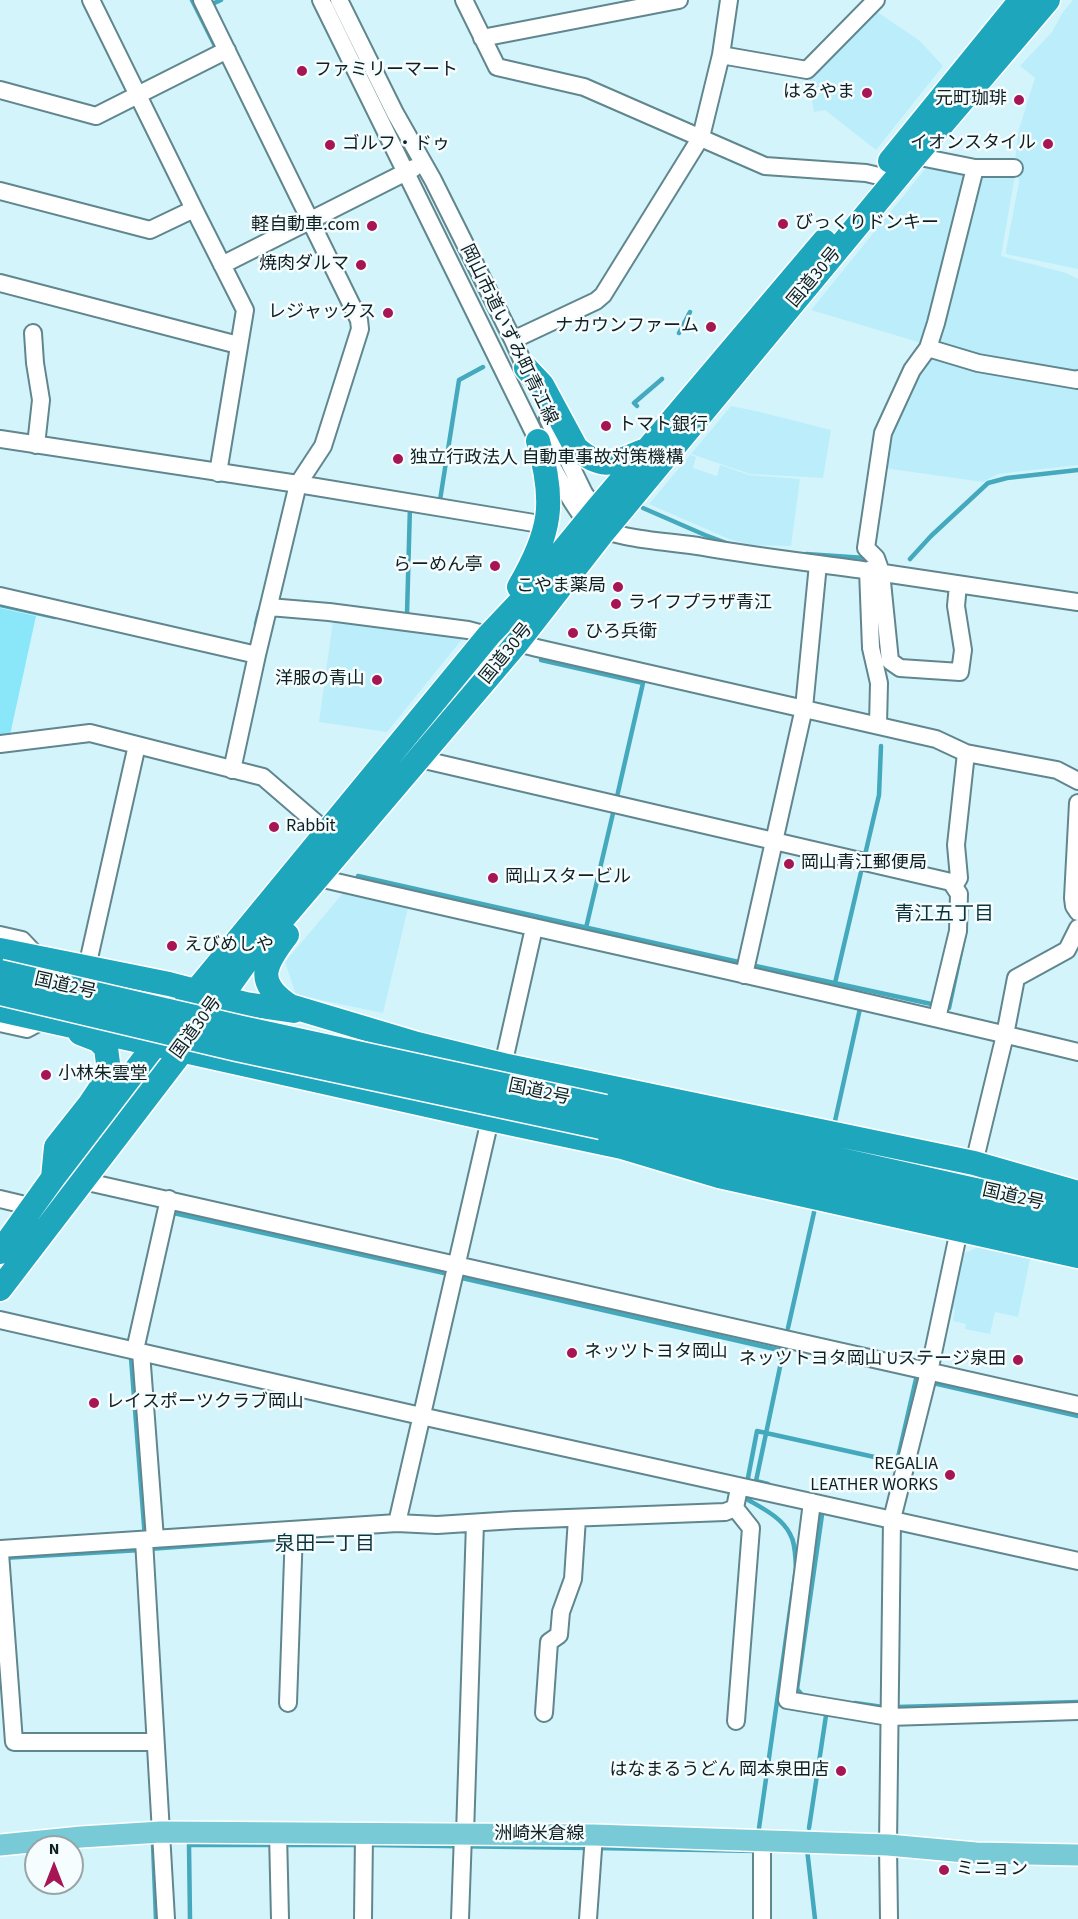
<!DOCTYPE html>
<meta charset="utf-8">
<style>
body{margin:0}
#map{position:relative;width:1078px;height:1919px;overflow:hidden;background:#d4f4fc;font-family:"Source Sans 3",sans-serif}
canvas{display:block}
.north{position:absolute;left:24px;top:1835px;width:60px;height:60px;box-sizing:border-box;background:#f5fdfe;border:2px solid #99a4a6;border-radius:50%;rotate:0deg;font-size:16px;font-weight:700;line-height:24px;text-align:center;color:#0f1f22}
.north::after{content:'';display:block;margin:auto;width:21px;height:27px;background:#a61554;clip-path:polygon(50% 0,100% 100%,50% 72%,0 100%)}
</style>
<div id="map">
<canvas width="1078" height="1919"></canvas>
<div class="north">N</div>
</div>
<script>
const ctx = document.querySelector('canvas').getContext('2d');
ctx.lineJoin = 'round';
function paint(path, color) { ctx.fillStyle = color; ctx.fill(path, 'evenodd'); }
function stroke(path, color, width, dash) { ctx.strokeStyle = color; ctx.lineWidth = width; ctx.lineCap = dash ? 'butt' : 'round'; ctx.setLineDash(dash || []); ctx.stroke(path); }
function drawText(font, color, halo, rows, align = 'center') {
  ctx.font = font + ' "Source Sans 3","Noto Sans JP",sans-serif'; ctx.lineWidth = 5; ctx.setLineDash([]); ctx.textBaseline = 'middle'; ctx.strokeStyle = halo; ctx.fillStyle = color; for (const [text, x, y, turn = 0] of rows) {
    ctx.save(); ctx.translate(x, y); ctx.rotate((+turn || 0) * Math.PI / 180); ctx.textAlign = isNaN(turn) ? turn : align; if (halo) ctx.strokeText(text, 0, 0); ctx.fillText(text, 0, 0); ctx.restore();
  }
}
paint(new Path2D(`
 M1073 0H1078V269L1006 254V250L1019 182 1015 160 1019 129 1035 78 1020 66 1052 32 1063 12Z
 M876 11 920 41 943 66 876 150 825 110 814 112 808 76Z
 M926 168 981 177 1015 175 1001 256 1066 273 1078 279V465L998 474 983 482 884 468 890 427 925 344 811 310Z
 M731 406 760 412 831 430 823 478 750 474 691 454Z
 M690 455 696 457 693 468 717 476 720 465 749 475 800 479 791 546 751 545 729 539 649 504Z
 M333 621 463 638 387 732 319 722Z
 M343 893 408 908 383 1013 296 995 285 962Z
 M983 1245 1031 1255 1018 1317 995 1312 990 1334 965 1329 966 1324 953 1321 955 1309 947 1307 958 1256Z`), '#bbeefa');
paint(new Path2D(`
 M0 608 36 616 10 735 0 737Z`), '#8ae7fa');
stroke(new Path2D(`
 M192 0 215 46
 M210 5 221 0
 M679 333 690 312
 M637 406 634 403 662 379
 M436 500H440L459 380 483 367
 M643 508 705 535 729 544
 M806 554 865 558 868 560
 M910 559 931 536 988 483 1007 478 1078 470
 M0 605 55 617
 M407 614 410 506
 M256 624 259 612H262
 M541 660 643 683 616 801
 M358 876 743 963
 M586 928 614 809
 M751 965 936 1005
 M835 983 879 795 881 746
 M944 1007 949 1008 965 933
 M835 1121 861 1004
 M169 1212 444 1273
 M462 1278 783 1351
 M788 1328 815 1208
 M131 1358 145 1538
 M933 1383 1078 1416
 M747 1483 757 1431 897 1462 916 1379 919 1380
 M768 1484 756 1481 784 1348
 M745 1498C760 1507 782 1517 790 1534 796 1544 795 1557 796 1568L759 1828
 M149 1549 312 1537
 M3 1558 141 1550
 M803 1696 797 1689 823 1508
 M855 1703 883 1707
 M897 1707 1078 1702
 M809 1828 827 1709
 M153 1844 156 1919
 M287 1845H356
 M370 1845 589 1848
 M597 1848 756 1851V1849
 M807 1849 815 1919
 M190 1919 189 1845H268`), '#44a9bc', 4.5);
const minor = new Path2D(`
 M202 0 359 320 360 329 323 446 298 484 257 655 232 770
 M321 0 538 441C547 456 576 514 588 522 615 541 671 541 703 547 759 557 815 563 870 571 940 581 1009 592 1078 602
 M339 0 395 113 433 180 513 340 530 378
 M464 0 497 67 584 87 765 166 866 173 896 180
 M482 38 679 0
 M721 55 807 70 876 0
 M0 90 96 116 227 50
 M907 152 915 156 975 168 936 323 928 348 912 370 883 433 866 548 876 558 881 572 890 661 900 668 960 672 963 650 956 606 958 585
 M975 168H1014
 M0 191 150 230 194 209 91 0
 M194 209 245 310 218 473
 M222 265 414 168
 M0 283 238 345
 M33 333 35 363 41 400 36 445
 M513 340 596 301 603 295 701 137 721 55 729 0
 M928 348 978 363 1077 380 1078 379
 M548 419 584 493 596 510 600 518
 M0 439 298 484 546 525
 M868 570 871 648 879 683 878 725
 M0 596 257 655
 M269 607 329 612 468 630 537 648 936 739 966 753 1057 770 1078 781
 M0 744 90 733 263 777 328 833
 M420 759 951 882 959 894 958 931 937 1018
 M1078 803 1073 898 1074 906 1078 912
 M319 878C572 937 826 991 1078 1052
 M954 886 959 878 956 845 966 753
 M0 935 22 940 39 958
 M87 967 137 745
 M744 975 804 708 818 564
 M0 1023 27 1029 44 1020
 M501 1074 534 928
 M974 1163 1005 1035 1016 978 1067 950 1078 928
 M83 1181 1078 1405
 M0 1199 21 1204
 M0 1320 421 1416 1078 1561
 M135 1350 169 1199
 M141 1352 155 1539
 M812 1502 787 1700 889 1717 1078 1711
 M735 1508 751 1528 736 1721
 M397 1523 492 1111
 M144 1540 166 1919
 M0 1549 397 1523 437 1525 515 1520 725 1512 735 1508 739 1488
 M0 1553 14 1742H155
 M288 1703 294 1530
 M544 1713 549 1642 559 1635 561 1612 573 1579 577 1518
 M278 1833 280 1919
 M465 1834 475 1523
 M363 1919 364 1834
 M460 1919 463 1834
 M588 1919 594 1835
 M762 1919V1840
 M889 1919 888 1845 892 1519 929 1372 959 1230`);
const major = new Path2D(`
 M0 1845 81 1837 161 1832 594 1835 888 1845 976 1853 1078 1855`);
const highway = new Path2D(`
 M890 161 1021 0
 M526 368 542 385 576 448C604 472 615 462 646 450
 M519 587C551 532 556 503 538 441
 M287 935C264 965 254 982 290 1006L417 1044 503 1065 974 1163 1078 1193
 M0 950 169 984 246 1004 294 1011
 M0 1010 490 1119 622 1147 719 1176 1078 1256
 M605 1107 1078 1213
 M615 1130 1078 1232
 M53 1178 56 1147 90 1104 104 1083 109 1071 106 1048 98 1040 80 1033
 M0 1252 53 1178 196 991 489 635 524 598 596 510 824 241
 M0 1289 183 1050 246 962 517 643 605 530 915 156 1048 0`);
stroke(minor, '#60868e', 20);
stroke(major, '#fff', 24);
stroke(highway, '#fff', 27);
stroke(minor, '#fff', 16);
stroke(major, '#78cad7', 21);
stroke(highway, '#1ea6bd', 24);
const highwayBridge = new Path2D(`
 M0 972 242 1028 605 1107
 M0 993 237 1049 601 1127`);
stroke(highwayBridge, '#fff', 27, []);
stroke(highwayBridge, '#1ea6bd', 24);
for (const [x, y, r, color] of [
 [302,71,6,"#a61554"],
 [867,93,6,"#a61554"],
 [1019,100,6,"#a61554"],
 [1048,144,6,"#a61554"],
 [330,145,6,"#a61554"],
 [783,224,6,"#a61554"],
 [372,226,6,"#a61554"],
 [361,265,6,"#a61554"],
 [388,313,6,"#a61554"],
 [711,327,6,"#a61554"],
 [606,426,6,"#a61554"],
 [398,459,6,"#a61554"],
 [495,566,6,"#a61554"],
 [618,587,6,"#a61554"],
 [616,604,6,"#a61554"],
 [573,633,6,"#a61554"],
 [377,680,6,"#a61554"],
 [274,827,6,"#a61554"],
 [789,864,6,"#a61554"],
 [493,878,6,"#a61554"],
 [172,946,6,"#a61554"],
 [46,1075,6,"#a61554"],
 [572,1353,6,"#a61554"],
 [1018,1360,6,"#a61554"],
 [94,1403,6,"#a61554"],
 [950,1475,6,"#a61554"],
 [841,1771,6,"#a61554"],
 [944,1870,6,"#a61554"]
]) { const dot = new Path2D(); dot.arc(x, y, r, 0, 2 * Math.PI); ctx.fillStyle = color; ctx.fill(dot); stroke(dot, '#f5fdfe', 2); }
drawText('18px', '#0f1f22', '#f5fdfe', [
 ["ファミリーマート",314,71],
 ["はるやま",855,93,"right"],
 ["元町珈琲",1007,100,"right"],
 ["イオンスタイル",1036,144,"right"],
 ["ゴルフ・ドゥ",342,145],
 ["びっくりドンキー",795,224],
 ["軽自動車.com",360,226,"right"],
 ["焼肉ダルマ",349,265,"right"],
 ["レジャックス",376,313,"right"],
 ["ナカウンファーム",699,327,"right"],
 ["トマト銀行",618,426],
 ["独立行政法人 自動車事故対策機構",410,459],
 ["らーめん亭",483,566,"right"],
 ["こやま薬局",606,587,"right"],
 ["ライフプラザ青江",628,604],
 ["ひろ兵衛",585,633],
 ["洋服の青山",365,680,"right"],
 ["Rabbit",286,827],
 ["岡山青江郵便局",801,864],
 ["岡山スタービル",505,878],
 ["えびめしや",184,946],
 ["小林朱雲堂",58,1075],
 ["ネッツトヨタ岡山",584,1353],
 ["ネッツトヨタ岡山 Uステージ泉田",1006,1360,"right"],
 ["レイスポーツクラブ岡山",106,1403],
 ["REGALIA",938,1465,"right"],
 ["LEATHER WORKS",938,1486,"right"],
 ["はなまるうどん 岡本泉田店",829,1771,"right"],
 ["ミニョン",956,1870]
], 'left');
drawText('18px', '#0f1f22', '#f5fdfe', [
 ["国道30号",815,278,-50],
 ["岡山市道いずみ町青江線",508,335,64],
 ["国道30号",507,654,-51],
 ["国道2号",65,987,13],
 ["国道30号",197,1028,-54],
 ["国道2号",539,1093,12],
 ["国道2号",1013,1198,13],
 ["洲崎米倉線",539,1835]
]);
drawText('20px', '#0c333b', '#f5fdfe', [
 ["青江五丁目",944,916],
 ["泉田一丁目",325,1546]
]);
</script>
